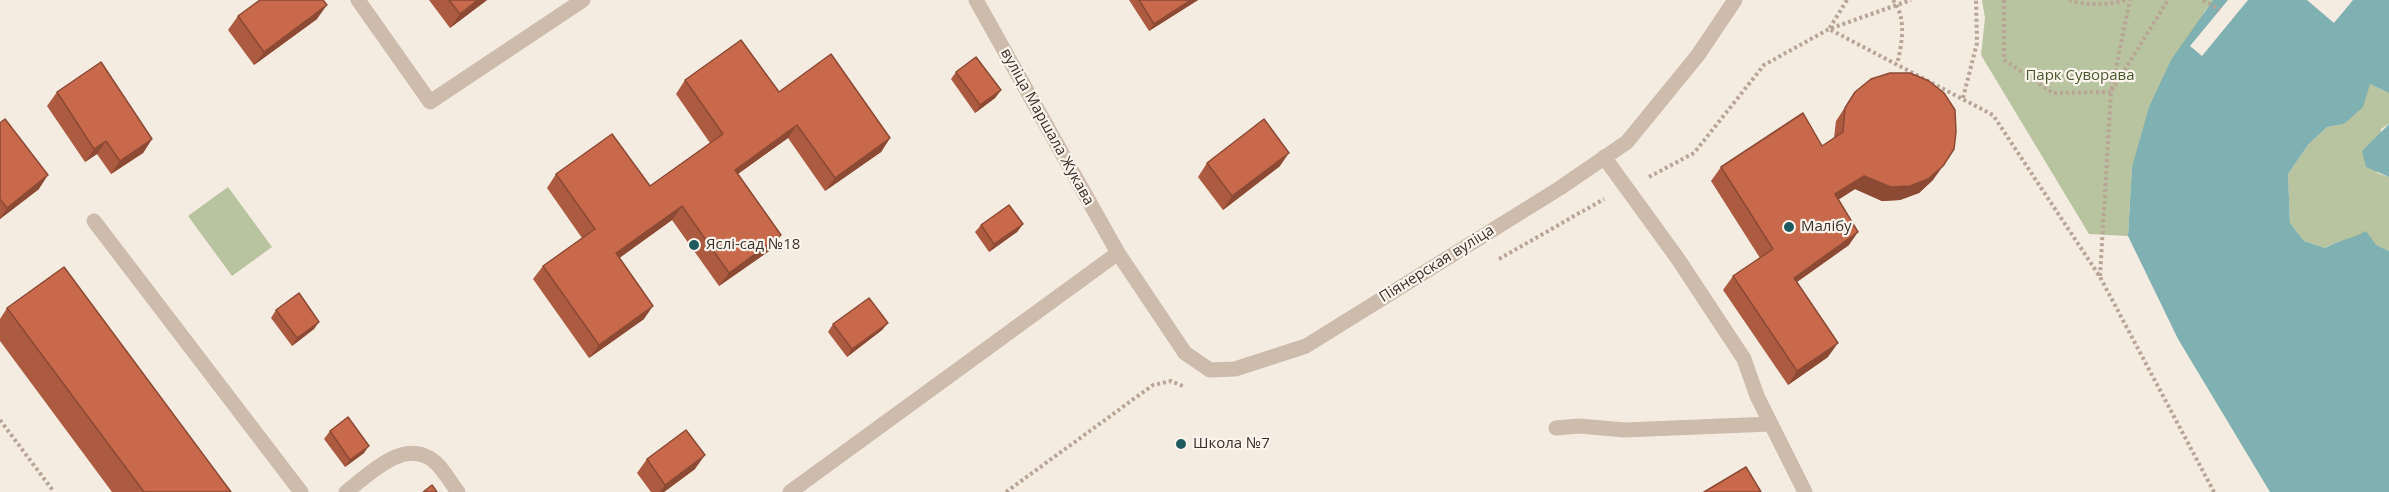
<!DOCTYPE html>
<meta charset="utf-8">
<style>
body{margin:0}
canvas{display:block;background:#f4ebe1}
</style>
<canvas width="2389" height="492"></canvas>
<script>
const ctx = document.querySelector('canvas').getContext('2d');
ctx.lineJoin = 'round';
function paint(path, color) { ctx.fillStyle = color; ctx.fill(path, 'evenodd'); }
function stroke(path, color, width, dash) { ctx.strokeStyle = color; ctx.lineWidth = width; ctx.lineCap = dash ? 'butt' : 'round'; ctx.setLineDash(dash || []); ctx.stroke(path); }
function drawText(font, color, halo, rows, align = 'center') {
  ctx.font = font + ' "Open Sans",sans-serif'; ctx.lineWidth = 4.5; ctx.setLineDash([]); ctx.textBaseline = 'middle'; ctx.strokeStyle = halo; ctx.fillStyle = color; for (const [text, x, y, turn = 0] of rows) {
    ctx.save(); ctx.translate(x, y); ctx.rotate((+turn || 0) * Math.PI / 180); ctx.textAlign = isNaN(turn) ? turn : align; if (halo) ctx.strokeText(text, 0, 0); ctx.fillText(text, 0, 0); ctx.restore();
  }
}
paint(new Path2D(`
 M1982 0H2213L2204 12 2132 167 2128 236 2089 234 1981 55 1985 18Z
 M2370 84 2389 93V124L2381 129 2377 173 2389 177V251C2367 241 2346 235 2325 248L2304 241 2290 223 2288 174 2308 145 2327 127 2344 124Z
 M228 187 272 247 232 276 188 216Z`), '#b8c4a0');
paint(new Path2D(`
 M2213 0H2389V93L2370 84 2363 107 2344 124 2327 127 2308 145 2288 174 2290 223 2304 241 2325 248C2339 240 2352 239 2366 231L2376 245 2389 251V492H2270L2178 339 2128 236 2132 167 2149 107 2171 60Z
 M2389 124V177L2366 167 2362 151Z`), '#7fb0b2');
paint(new Path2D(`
 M2228 0H2248L2202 56 2190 46Z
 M2307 0H2353L2334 23Z`), '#f4ebe1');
stroke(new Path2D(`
 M1847 0 1829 29 1993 115 2100 277 2214 492
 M1893 0C1907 18 1902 44 1897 64
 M2004 0V60L2053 93 2111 92 2130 0
 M2069 0C2087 6 2107 5 2126 0
 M2203 0 2220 10
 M1963 98 1977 43 1976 0
 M1649 177 1694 153 1764 65 1829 29 1911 0
 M1499 259 1604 199
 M2100 276 2111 92 2168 0
 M0 420 54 492
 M1006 492 1153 385 1171 381 1185 387`), '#b9a596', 4, [3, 3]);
stroke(new Path2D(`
 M358 0 430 102 583 0
 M976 0 1118 253 1185 353 1210 370 1235 369 1306 346 1560 188 1627 142 1698 55 1735 0
 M1604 157 1678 259 1744 359 1757 396 1805 492
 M94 221 301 492
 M1556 428 1579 426 1625 430 1771 424
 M346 492C370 474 405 436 435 462 444 470 450 482 458 492
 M790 492 1118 253`), '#cdbbac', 15);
paint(new Path2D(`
 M429 0H487L450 28Z
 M1129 0H1198L1149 31Z
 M238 16 317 19 254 65 228 30Z
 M956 72 1001 90 995 98 975 113 951 79Z
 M685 80 779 92 890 138 881 152 825 191 788 138 738 174 772 249 719 286 672 220 619 258 644 319 589 358 533 279 543 266 582 238 547 188 556 174 650 186 710 143 676 94Z
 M57 92 152 139 143 153 111 174 97 154 85 162 47 106Z
 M1855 92 1933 180 1919 193 1900 200 1882 201 1855 189 1838 200 1849 245 1797 282 1828 357 1788 385 1723 290 1733 276 1760 258 1711 181 1721 167 1822 146 1834 138 1836 121Z
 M0 123 39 189 0 219Z
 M1207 163 1280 166 1223 210 1198 177Z
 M1023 224 1017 232 989 252 975 232 981 225Z
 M7 308 231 492H112L0 341V319Z
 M276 310 314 329 292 346 271 318Z
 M888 323 882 330 847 357 828 332 833 324Z
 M330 431 364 453 345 467 324 439Z
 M647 459 695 469 664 492H651L637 473Z`), '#ac5a40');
paint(new Path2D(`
 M478 0H487L450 28 460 14Z
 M1191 0H1198L1149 31 1154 24Z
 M327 5 317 19 254 65 264 52Z
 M1001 90 995 98 975 113 980 105Z
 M797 125 788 138 725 183 735 170Z
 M890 138 881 152 825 191 835 178Z
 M152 139 143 153 111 174 120 161Z
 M106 141 97 154 85 162 94 149Z
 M1289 153 1280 166 1223 210 1232 196Z
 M1943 166 1933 180 1919 193 1900 200 1882 201 1855 189 1825 208 1835 194 1864 176Z
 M48 175 39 189 0 219V218L7 208Z
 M682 206 672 220 607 267 616 253Z
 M1023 224 1017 232 989 252 994 244Z
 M1858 232 1849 245 1784 291 1794 278Z
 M781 235 772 249 719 286 729 273Z
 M653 306 644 319 589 358 599 345Z
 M319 322 314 329 292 346 297 338Z
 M888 323 882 330 847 357 852 349Z
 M1838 343 1828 357 1788 385 1797 371Z
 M369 446 364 453 345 467 350 460Z
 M705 455 695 469 664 492H660L665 485Z`), '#8c4a34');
const building = new Path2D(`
 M260 0H323L327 5 264 52 238 16Z
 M449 0H478L460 14Z
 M1139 0H1191L1154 24Z
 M741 40 779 92 831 54 890 138 835 178 797 125 735 170 781 235 729 273 682 206 616 253 653 306 599 345 543 266 595 229 556 174 612 134 650 186 723 134 685 80Z
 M976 57 1001 90 980 105 956 72Z
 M101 62 152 139 120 161 106 141 94 149 57 92Z
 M1890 73H1910L1929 81 1944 93 1955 110 1956 132 1954 149 1943 166 1928 179 1910 186 1891 187 1864 176 1835 194 1858 232 1794 278 1838 343 1797 371 1733 276 1773 249 1721 167 1803 113 1822 146 1843 132 1845 108 1855 92 1871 79Z
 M5 119 48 175 7 208 0 199V123Z
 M1264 119 1289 153 1232 196 1207 163Z
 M1009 205 1023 224 994 244 981 225Z
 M64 267 231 492H144L7 308Z
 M299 293 319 322 297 338 276 310Z
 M869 298 888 323 852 349 833 324Z
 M348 417 369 446 350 460 330 431Z
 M686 430 705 455 665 485 647 459Z
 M1746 467 1761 492H1704Z
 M432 485 437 492H423Z`);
paint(building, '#c8694b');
stroke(building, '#8c4a34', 1.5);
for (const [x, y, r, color] of [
 [1789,227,6,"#1f5a5e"],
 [694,245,6,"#1f5a5e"],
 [1181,444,6,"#1f5a5e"]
]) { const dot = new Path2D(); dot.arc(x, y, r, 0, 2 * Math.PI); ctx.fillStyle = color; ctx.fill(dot); stroke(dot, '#fbf5ee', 2); }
drawText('15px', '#4a5a2e', '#fbf5ee', [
 ["Парк Суворава",2080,76]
]);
drawText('15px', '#3b302b', '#fbf5ee', [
 ["вуліца Маршала Жукава",1047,127,61],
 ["Піянерская вуліца",1437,264,-32]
]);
drawText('15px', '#3b302b', '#fbf5ee', [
 ["Малібу",1801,227],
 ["Яслі-сад №18",706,245],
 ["Школа №7",1193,444]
], 'left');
</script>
